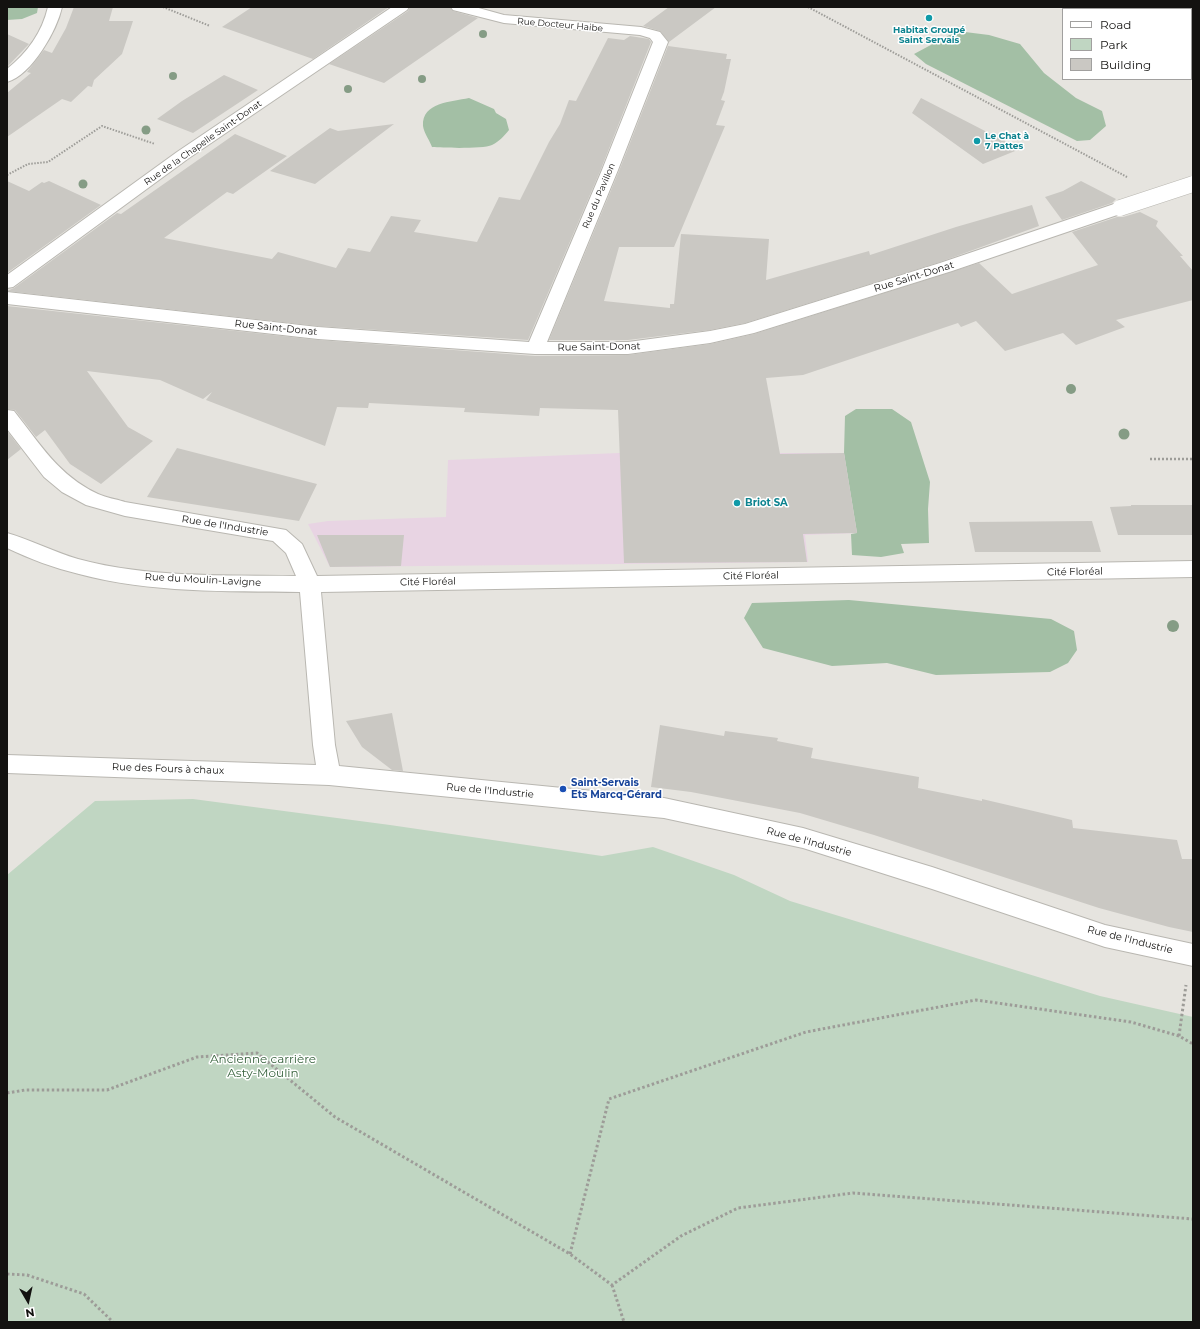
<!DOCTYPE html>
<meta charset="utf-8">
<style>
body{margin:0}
#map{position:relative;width:1200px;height:1329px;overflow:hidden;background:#e6e4df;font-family:Montserrat,sans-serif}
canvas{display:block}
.frame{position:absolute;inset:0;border:8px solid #131210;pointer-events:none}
.legend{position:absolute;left:1062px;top:8px;width:130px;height:72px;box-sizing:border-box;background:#fff;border:1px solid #a1a09f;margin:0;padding:5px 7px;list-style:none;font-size:12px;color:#131210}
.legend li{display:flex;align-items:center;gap:8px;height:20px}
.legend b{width:20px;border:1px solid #a1a09f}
.north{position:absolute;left:8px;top:1281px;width:40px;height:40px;-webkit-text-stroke:3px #fff;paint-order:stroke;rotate:171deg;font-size:11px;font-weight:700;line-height:16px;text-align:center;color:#131210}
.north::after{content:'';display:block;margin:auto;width:14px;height:18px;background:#131210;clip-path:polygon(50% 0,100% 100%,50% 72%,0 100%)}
</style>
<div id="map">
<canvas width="1200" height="1329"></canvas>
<div class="frame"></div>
<ul class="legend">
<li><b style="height:5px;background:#fff"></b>Road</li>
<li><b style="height:11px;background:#c0d6c2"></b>Park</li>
<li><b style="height:11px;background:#cac8c3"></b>Building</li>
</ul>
<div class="north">N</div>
</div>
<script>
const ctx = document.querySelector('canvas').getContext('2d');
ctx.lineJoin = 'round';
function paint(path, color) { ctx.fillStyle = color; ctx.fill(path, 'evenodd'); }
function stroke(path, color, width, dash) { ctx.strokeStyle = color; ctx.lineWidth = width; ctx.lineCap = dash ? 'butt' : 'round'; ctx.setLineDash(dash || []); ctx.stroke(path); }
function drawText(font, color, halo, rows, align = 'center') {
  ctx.font = font + ' Montserrat,sans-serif'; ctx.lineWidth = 3; ctx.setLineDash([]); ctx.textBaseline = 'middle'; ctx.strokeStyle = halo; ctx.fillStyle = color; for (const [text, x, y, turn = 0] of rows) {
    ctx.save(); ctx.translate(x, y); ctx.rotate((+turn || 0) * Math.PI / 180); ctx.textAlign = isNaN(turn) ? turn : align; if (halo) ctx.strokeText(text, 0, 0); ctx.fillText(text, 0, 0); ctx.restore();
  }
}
paint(new Path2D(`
 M619 453H844L857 533 805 535 808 562 330 567 308 524 328 521 446 517 448 460Z`), '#e8d4e3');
paint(new Path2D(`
 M193 799 390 825 602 856 653 847 734 875 790 901 1100 996 1193 1017V1322H7V875L95 801Z`), '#c0d6c2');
paint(new Path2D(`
 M7 7H38L37 13 22 19 7 20Z
 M957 31 989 35 1020 44 1044 73 1076 98 1102 111 1106 126 1090 140 1077 141 926 64 914 54Z
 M469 98 494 109 496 113 506 119 509 130C504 136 500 141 492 145 483 149 444 148 432 147 430 141 424 133 423 126 422 102 451 102 469 98Z
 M856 409H892L911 422 930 482 928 509 929 543 901 544 904 553 881 557 852 555 851 534 857 533 844 453 845 416Z
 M849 600 1051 619 1074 631 1077 650 1068 663 1050 672 936 675 887 663 832 666 763 648 744 618 752 603Z`), '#a3bfa5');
paint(new Path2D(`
 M74 7H113L109 21H133L122 54 94 80 92 87 88 86 71 102 62 99 7 137V93L31 73 27 72 44 50 52 53 66 28Z
 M252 7H389L313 59 222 27Z
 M410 7H450L453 11 478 18 384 83 329 64 408 11Z
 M669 7H716L669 42 660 31 643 26Z
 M7 34 29 44 7 67Z
 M630 36 649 39 651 42 601 169 528 340 318 326 7 291 14 288 117 213 121 214 235 134 287 156 233 194 227 192 164 238 272 259 278 252 336 268 348 248 370 252 391 216 421 220 414 232 477 242 499 197 520 200 549 142 560 124 569 100 576 101 608 38 624 40Z
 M668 46 727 54 726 59H731L724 92 721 100 725 101 716 125 725 126 674 247H619L604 301 670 308V304H674L681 234 769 239 766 280 869 251 870 255 956 227 1032 205 1039 226 940 262 745 323 710 330 628 340H549L619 171Z
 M224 75 258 90 193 133 157 119 182 101Z
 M921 98 1020 149 983 164 912 113Z
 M394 124 315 184 270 171 330 128 338 131Z
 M7 181 29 191 42 182 44 183 49 181 101 205 7 273Z
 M1081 181 1116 199 1112 203 1062 220 1045 197 1063 191Z
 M1140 212 1158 221 1156 226 1183 256H1180L1193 271V300L1116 320 1125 327 1076 345 1063 333 1005 351 976 321 961 327 958 323 803 375 766 378 780 454 844 453 857 533 803 534 807 562 624 563 618 410 540 408 539 416 464 412 465 408 369 403 368 408 337 407 325 446 206 400 212 392 203 399 160 380 87 371 128 427 153 441 101 484 70 464 45 430 36 437 15 410 7 409V306L318 340 535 356 628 355 710 344 754 334 979 263 1012 294 1098 265 1072 232 1117 217H1123Z
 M7 431 21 449 7 460Z
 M177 448 317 484 299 521 147 497Z
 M1131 505H1193V535H1118L1110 507 1131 506Z
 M1092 521 1101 552H975L969 522Z
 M317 535H404L401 566 330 567Z
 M392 713 403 771 392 770 362 747 346 721Z
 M660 725 724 736 725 731 778 738 777 741 813 748 811 758 919 777 918 788 982 801V799L1072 820 1073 828 1177 840 1182 859H1193V932L1169 927 1099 908 874 835 800 813 691 792 651 787Z`), '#cac8c3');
const minor = new Path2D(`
 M48 7H62C57 30 32 75 7 82V69C27 53 42 33 48 7Z
 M392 7H409L407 10 189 158 13 287 7 288V275L177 152Z
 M451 7H475L504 15 641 27 660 32 668 42 618 170 547 342H628L710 331 745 324 940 263 1114 204 1120 203 1126 204 1128 208 1126 212 952 271 754 333 710 343 628 354H535L318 339 7 304V292L318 327 529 342 602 170 653 42 650 38 640 35 504 23 453 10Z
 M7 410 14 411C40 444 59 476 98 494 107 498 116 499 125 502L286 530 302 544 317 576 1193 561V577L321 592 335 745 339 766 664 798 803 828 932 867 1105 925 1193 944V966L1105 947 932 889 803 848 664 818 329 785 7 773V755L316 765 313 745 300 592C227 591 150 593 79 574 54 568 30 559 7 548V533C31 540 54 552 78 559 148 578 224 575 296 576L286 553 273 541 125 516 86 505 62 492 44 477 7 429Z`);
stroke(minor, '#b9b7b1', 2);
stroke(new Path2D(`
 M163 7 210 26
 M808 7 1127 177
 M7 175 28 164 48 162 102 126 155 144`), '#9d9c98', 2, [1.5, 1.5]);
stroke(new Path2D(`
 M1150 459H1193`), '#9d9c98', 2.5, [2, 2]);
stroke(new Path2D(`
 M1179 1036 1186 985
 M7 1093 25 1090H107L197 1057 257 1053 335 1117 570 1254 612 1285 681 1236 738 1208 853 1193 1193 1219
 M570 1254 609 1099 806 1032 976 1000 1131 1022 1179 1036 1193 1044
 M7 1274 27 1275 84 1294 113 1322
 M612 1285 624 1322`), '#9d9c98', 3, [2.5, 2.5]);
paint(minor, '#fff');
const minorBridge = new Path2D(`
 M1120 208 1193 184`);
stroke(minorBridge, '#b9b7b1', 17, []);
stroke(minorBridge, '#fff', 16);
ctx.fillStyle = '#859c85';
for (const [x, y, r] of [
 [483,34,4],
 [173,76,4],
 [422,79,4],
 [348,89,4],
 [146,130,4.5],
 [83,184,4.5],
 [1071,389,5],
 [1124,434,5.5],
 [1173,626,6]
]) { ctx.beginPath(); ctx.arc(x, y, r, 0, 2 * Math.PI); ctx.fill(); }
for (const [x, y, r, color] of [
 [929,18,4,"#0f9aa8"],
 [977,141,4,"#0f9aa8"],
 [737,503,4,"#0f9aa8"],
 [563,789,4,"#1a4fb4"]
]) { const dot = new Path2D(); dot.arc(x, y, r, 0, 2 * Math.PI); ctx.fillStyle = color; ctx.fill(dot); stroke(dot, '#fff', 1.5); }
drawText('9px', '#131210', '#fff', [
 ["Rue Docteur Haibe",560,25,5],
 ["Rue de la Chapelle Saint-Donat",203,143,-35],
 ["Rue du Pavillon",599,196,-67]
]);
drawText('bold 9px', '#0d838f', '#fff', [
 ["Habitat Groupé",929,30],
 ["Saint Servais",929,40],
 ["Le Chat à",985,136,"left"],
 ["7 Pattes",985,146,"left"]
]);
drawText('10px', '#131210', '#fff', [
 ["Rue Saint-Donat",914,277,-17],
 ["Rue Saint-Donat",276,328,6],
 ["Rue Saint-Donat",599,347,-1],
 ["Rue de l'Industrie",225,526,9],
 ["Cité Floréal",1075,572,-1],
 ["Cité Floréal",751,576,-1],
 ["Rue du Moulin-Lavigne",203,580,3],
 ["Cité Floréal",428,582,-1],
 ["Rue des Fours à chaux",168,769,2],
 ["Rue de l'Industrie",490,791,5],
 ["Rue de l'Industrie",809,842,15],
 ["Rue de l'Industrie",1130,940,14]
]);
drawText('bold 10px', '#0d838f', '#fff', [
 ["Briot SA",745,503]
], 'left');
drawText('bold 10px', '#164399', '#fff', [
 ["Saint-Servais",571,783],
 ["Ets Marcq-Gérard",571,795]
], 'left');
drawText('12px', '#36623c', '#fff', [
 ["Ancienne carrière",263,1059],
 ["Asty-Moulin",263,1073]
]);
</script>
